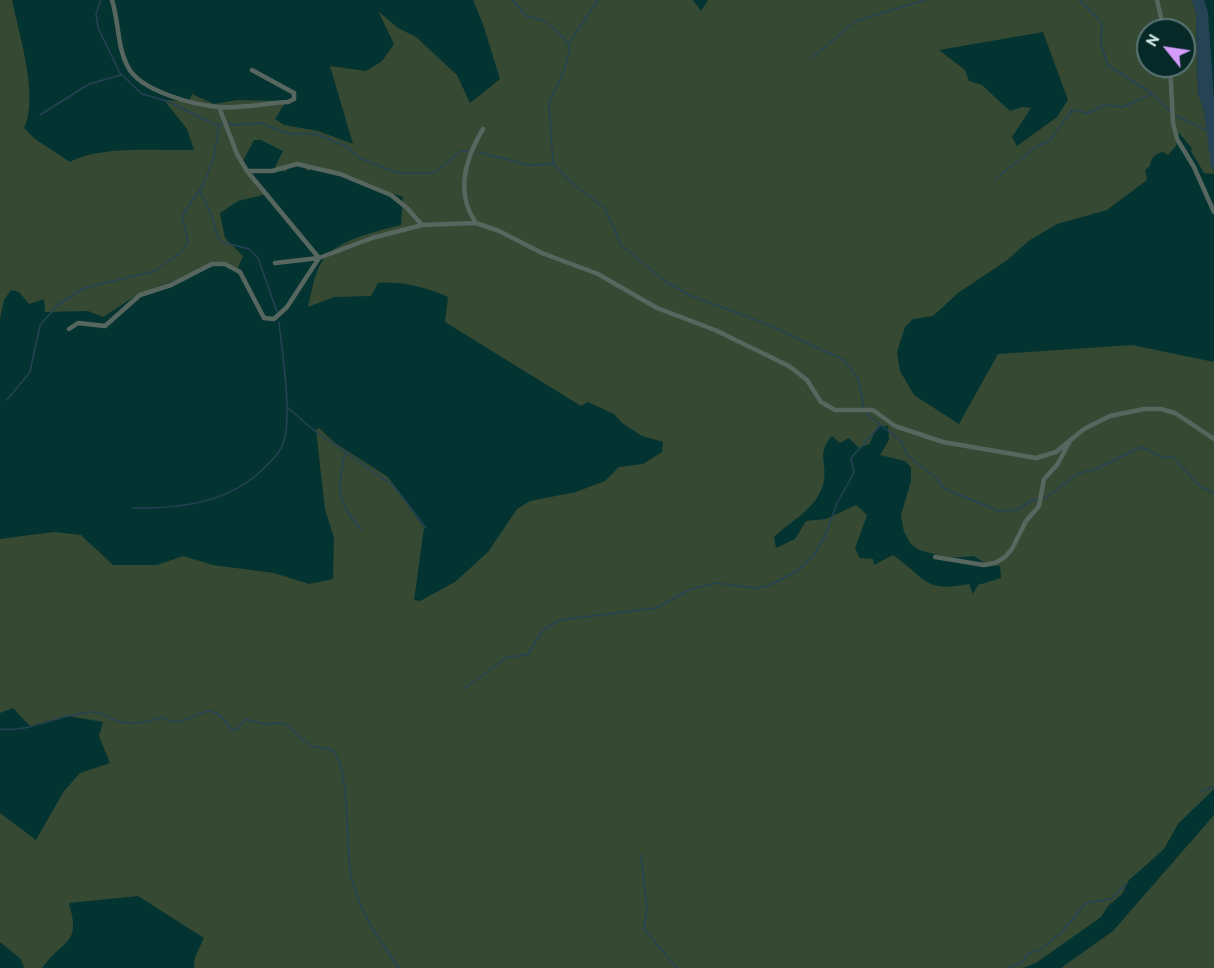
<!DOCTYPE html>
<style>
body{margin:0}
#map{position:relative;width:1214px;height:968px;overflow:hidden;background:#043432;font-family:"PT Sans",sans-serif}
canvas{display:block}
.north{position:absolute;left:1136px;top:18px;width:60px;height:60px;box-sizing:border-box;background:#062827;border:2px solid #5a7776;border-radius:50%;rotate:300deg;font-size:16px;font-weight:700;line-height:24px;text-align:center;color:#d7eeec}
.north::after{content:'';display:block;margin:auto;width:21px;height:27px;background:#d49cfc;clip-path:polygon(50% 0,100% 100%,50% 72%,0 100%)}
</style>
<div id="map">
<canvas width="1214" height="968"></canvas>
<div class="north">N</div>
</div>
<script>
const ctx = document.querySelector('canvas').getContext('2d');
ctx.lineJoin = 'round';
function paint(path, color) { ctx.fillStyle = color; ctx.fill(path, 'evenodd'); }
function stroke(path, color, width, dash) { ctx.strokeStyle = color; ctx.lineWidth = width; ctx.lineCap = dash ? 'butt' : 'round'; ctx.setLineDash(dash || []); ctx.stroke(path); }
paint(new Path2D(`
 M0 0H12C19 34 39 97 24 128L35 139 70 162C101 145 158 151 194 150L187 129 164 100 189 101 192 94 214 104 237 100 282 101 285 103 275 119 284 125 318 131 353 144 330 66 366 71 382 61 394 44 378 11 398 28 416 37 457 75 470 103 500 79 483 24 473 0H693L701 11 708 0H1192L1196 13 1198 94 1204 110 1214 174 1204 173 1191 151 1192 148 1179 133 1176 146 1168 155 1163 152C1155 154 1151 157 1150 166L1145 170 1147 180 1107 210 1057 224 1030 240 1006 261 958 293 933 316 913 319 905 327 897 352 900 371 914 395 959 424 998 354 1132 345 1214 362V789L1178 824 1164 849 1129 880 1122 894 1108 906 1101 917 1036 963 1023 968H194L195 957 204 938 138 896 69 903C81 946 65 937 42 968H24L21 959 0 942V813L36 840 64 791 80 773 110 763 99 736 103 722 68 716 30 726 13 708 0 713V539L54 532 81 535 113 565H157L183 556 213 565 274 573 309 584 333 579 334 538 325 509 316 430 319 428 335 443 388 477 424 528 414 600 420 601 455 582 488 552 517 509 530 501 576 492 605 481 619 467 643 464 662 452 663 442 642 436 622 423 614 414 588 402 581 406 445 322 448 297C424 287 403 281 378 283L371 296 334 297 308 307C312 291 315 267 327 255 345 238 378 231 401 225L403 197 314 167 308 171 300 164 291 165 285 172 275 167 283 151 261 140H254L243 161 247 171 267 194 238 201 220 213 225 238 243 256 238 268 227 263 212 262 182 278 140 293 103 317 88 311 45 312 44 299 29 304 19 292 11 290 4 300 0 319ZM1148 30H1184V66H1148ZM1043 32 1068 100 1057 117 1017 146 1012 137 1031 108 1022 107 1010 111 982 85 969 81 965 70 939 50ZM878 426H888L889 440 880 455 905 461 911 467V481L901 515 904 532 911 544 919 550 948 558 974 556 986 564 1000 566 1001 578 978 585 973 594 969 584C923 593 926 578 893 555L874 565 873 559 860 558 855 549 867 515 856 505 826 519 806 521 795 539 776 548 774 537C791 521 816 509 823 485 829 464 815 455 832 436L840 443 849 438 859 448 869 444Z
 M1214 815V968H1061L1113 931Z`), '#354933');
paint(new Path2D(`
 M1192 0H1204L1208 13 1214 100V170L1211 166 1204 110 1198 94 1196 13Z`), '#264355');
stroke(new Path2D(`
 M101 0 96 14 98 28 120 73 142 94 167 101 214 124H222
 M513 0 526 16 543 20 555 29 564 38 570 49 564 71 549 103 553 163
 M1079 0 1102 23 1101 44 1108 65 1154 95 1170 112
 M569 43 598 0
 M812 58 856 21 925 0
 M40 115 89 84 121 75
 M1175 115 1206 130
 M227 123 235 125 261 123 288 134H316L348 147 359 158 398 173H434L461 151H468
 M478 152 529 165 554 164 569 181 605 208 621 245 665 281 689 295 764 323 844 360 858 378 864 407
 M995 179 1036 147 1050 140 1072 110 1088 113 1105 105 1123 107 1152 94
 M200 191 211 213 218 238 225 243 249 249 258 258 277 312
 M7 400 30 372 40 325 58 305 84 288 155 271 183 251 188 241 182 216 204 183 214 156 219 125
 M286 406 316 432 394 486 426 528
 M866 413 902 442 907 455 936 478 945 489 999 511 1016 510 1033 500 1045 498 1079 473 1094 470 1141 447 1164 458 1172 456C1187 469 1193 486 1214 493
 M345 453C338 487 335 501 361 529
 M133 508C183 509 233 502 268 464 275 457 282 450 284 441 292 412 282 353 279 322
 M464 689 507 657 527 655 543 630 560 620 656 608 691 589 716 583 755 588 768 586 799 570 814 555 825 536 837 503 854 473 851 458 880 426
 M0 729C31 733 59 714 91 712 104 711 110 720 121 722 133 725 152 721 163 717 181 730 193 712 210 711L220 715 232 730 237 729 246 719 263 724 284 723 311 746 332 750C352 768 344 850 352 879 361 915 379 939 399 968
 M1199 792 1214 787
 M641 855 647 908 644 929 677 968
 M1009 968 1023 962 1029 953 1040 950 1061 933 1086 903 1111 899 1126 884`), '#264355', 1.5);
stroke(new Path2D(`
 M112 0C119 22 117 47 128 67 140 91 194 105 219 107 240 109 267 103 288 102L294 99V93L252 70
 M1157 0 1164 30
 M1170 66 1173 123 1177 139 1194 167 1214 212
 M247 171H272L297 164 340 174 391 195 407 208 422 225
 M476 223C455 193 465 159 483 129
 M275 263 319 258 372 238 422 225 476 223 499 231 542 253 598 274 657 308 715 330 789 366 807 380 821 402 835 410H873L895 426 943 442 1036 458 1056 452 1084 429 1110 416 1144 409H1161L1175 413 1214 439
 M69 329 78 323 105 326 140 295 171 285 212 264H225L240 272 264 318 274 319 287 307 319 258 247 171 237 154 219 107
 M935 557 984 565 995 563 1005 557 1012 549 1026 521 1039 506 1044 479 1057 465 1070 441`), '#57665f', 4.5);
</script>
